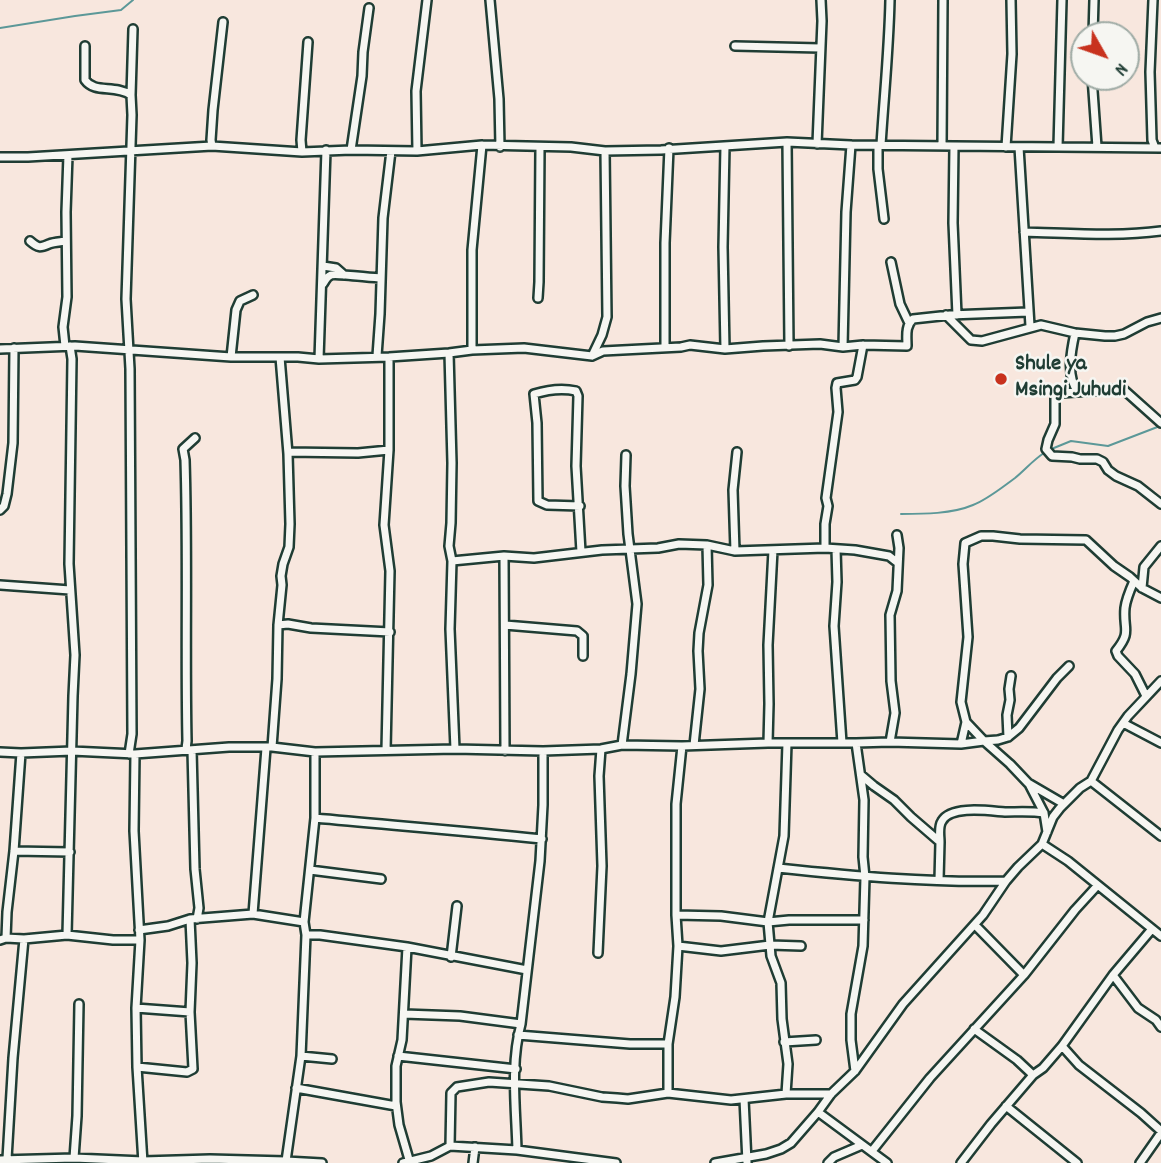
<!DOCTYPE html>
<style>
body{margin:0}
#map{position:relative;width:1161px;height:1163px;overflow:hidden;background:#f8e7de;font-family:Dekko,sans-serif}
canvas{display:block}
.north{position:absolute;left:1070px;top:21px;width:70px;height:70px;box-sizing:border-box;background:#f6f6f2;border:2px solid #a0aca6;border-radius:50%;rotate:130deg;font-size:19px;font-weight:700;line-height:28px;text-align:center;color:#1f3d34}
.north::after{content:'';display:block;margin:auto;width:24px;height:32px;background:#c8321e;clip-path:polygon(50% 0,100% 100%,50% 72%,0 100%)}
</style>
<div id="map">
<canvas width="1161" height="1163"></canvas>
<div class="north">N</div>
</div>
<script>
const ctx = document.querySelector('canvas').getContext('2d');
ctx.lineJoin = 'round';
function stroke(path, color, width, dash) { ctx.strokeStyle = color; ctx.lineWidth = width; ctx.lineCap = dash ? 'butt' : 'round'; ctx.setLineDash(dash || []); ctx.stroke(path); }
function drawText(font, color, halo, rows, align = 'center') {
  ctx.font = font + ' Dekko,sans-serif'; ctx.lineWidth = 5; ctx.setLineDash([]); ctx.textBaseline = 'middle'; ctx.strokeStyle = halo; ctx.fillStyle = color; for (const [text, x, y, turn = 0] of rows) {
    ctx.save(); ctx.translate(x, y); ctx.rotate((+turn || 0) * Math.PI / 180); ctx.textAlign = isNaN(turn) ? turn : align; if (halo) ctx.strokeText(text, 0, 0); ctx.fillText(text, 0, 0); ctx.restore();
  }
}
stroke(new Path2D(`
 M0 28 75 16 121 10 133 0
 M1049 450 1071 441 1108 446 1160 426
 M901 514C923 514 952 514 973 505 988 499 1001 488 1015 478 1025 470 1033 460 1044 453`), '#5c9898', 2);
const street = new Path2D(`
 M490 0 499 99 500 147
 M1153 0 1150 72 1152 140 1155 148
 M1093 35 1094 0
 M85 46V80C95 94 114 84 131 95L132 115 126 299 130 369 132 734 129 754
 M735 46 820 48
 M1092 77 1097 147
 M131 95 133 29
 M787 142 789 346
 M817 144 822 21 821 0
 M878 145V169L884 219
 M881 145C884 97 889 48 890 0
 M212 146 211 140 213 110 223 22
 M942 146 943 0
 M954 146 953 223 957 315
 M1006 147 1012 54 1011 0
 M1019 147 1030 326
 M1058 147 1062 0
 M351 150 362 76 363 52 369 8
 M417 151 416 91 427 0
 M302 152 301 140 308 42
 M0 157H28L212 146 302 152 351 150 417 151 482 145 571 147 605 151 661 150 787 142 851 145 1161 148
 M1024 232C1068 233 1118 237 1161 231
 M30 241C38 248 40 248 49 244 54 242 60 242 66 241
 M891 262 900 304 909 323
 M323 266 336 268 344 275
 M323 284C326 280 326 277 331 275 336 273 372 278 381 278
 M538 298 539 282 540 147
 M946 315 971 340 982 341 1041 325 1075 333 1105 336H1115L1124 334 1147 322 1161 318
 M1075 333C1071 351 1066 377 1078 392
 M65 346 63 327 67 297 66 212 68 155
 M665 347V243L669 148
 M843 347 846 212 851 145
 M0 349 75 346 231 357H298L319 359 389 357 449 353 472 350 524 348 592 356 603 351 681 347 690 345 725 349 763 346 820 344 843 347 863 345 907 346C907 336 905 326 913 319L950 315 1028 312
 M725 349 723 247 725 146
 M472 350V250L482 145
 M449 353 452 463 451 523 449 546 452 561 450 629 455 749
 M377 356 380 314 383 218 391 151
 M592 356 602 335 607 317 605 151
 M231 357 236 310 240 301 253 295
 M319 359 326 150
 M1161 423 1123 389 1061 393 1055 397V424L1048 440 1046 449 1052 456 1072 457 1080 459H1097L1103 462 1108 470 1116 476 1138 486 1161 504
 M288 452 358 453 389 450
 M580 506 547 505 538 501 537 423 534 394C547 390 563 388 576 391L578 396 576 466 581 552
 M0 510 4 506 7 494 13 443 14 348
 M825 548V524L828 506 826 498 838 412 836 388 837 383 855 380 857 377 863 345
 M836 549 837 582 834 626 842 743
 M735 551 733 490 737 452
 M504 556 505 751
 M452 561 504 556 534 558 602 550 658 548 679 544 707 545 735 551 825 548 855 550 889 556 898 563
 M1134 581C1130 590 1126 599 1125 608 1123 630 1132 631 1116 651L1118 656 1135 674 1146 696
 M0 585 70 590
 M1142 588 1144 567 1161 546
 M278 625 288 624 311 628 390 632
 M505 625 577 631 583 636V656
 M966 722 984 741 998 740 1008 737 1019 728 1057 678 1069 666
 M1123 723 1161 743
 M1008 737 1007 715 1010 700 1009 689 1011 676
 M890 742 895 713 891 681 890 615 897 591 899 548 897 535
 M768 743 769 704 768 645 773 550
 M961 744 966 722 961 702 968 637 963 564 965 543 981 536H993L1020 539 1086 540 1114 566 1130 577 1142 588 1161 598
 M622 745 631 674 637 604 628 534 625 486 626 455
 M694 745 700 689 698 651 699 633 708 585 707 545
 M272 747 277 679 278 625 282 585 281 576 283 564 289 547 290 524 288 454 280 357
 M186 749 187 741C185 648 188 554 185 460L183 449 195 438
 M192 750 195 869 199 908 197 919
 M386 750 390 571 384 525 389 450V357
 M0 752 21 753 72 751 135 754 229 747H272L315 752 455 749 543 751 601 749 622 745 682 746 768 743H856L890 742 961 744 984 741 1010 764 1028 783 1064 804
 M135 754 134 831 140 940 136 1008 137 1067 143 1163
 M861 775 874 786 894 800 911 817 940 842 939 880
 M1091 781 1118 730 1128 716 1161 681
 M1029 784 1044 813 1047 832
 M315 818C390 825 466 831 542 839
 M940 842C940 836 938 827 942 821 951 805 990 811 1005 812 1018 812 1031 811 1044 813
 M1042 844 1068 861 1161 936
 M14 851 70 852
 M778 868C854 876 930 883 1006 881
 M310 870 381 879
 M253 914 266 748
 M676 915 721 916 768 922 789 920H864
 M975 925 1024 975
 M139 930 168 926 190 919 253 914 304 922
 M67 935 73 696 75 655 69 564 72 359 70 346
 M306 935H320L407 947 527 970
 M6 938 7 912 14 851 21 753
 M0 940 6 938 24 939 67 935 113 940H140
 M678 946 721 951 770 945 801 946
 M407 947 402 1040 396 1066V1102L399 1125 410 1163
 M598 953 602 866 599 776 601 749
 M451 957 457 906
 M1113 975 1138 1008 1156 1020 1161 1027
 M136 1008 190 1012
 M404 1014 460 1016 521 1024
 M974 1029 1017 1060 1033 1075
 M518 1035 630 1044H668
 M784 1042 816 1040
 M1062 1046 1079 1065 1141 1113 1161 1131
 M301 1056 332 1059
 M398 1056 516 1069
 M137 1067 187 1072 193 1069 190 1012 192 963 190 919
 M855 1071 851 1040V1014L863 946 865 877 863 857 864 800 856 743
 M296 1088 396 1106
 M668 1093V1044L675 997 678 946 676 915V804L682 746
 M786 1094 788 1064 782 1019 781 983 771 956 768 922 784 836 787 743
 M744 1099 747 1162
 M1006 1106 1077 1163
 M818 1112 887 1163
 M450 1146 451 1093 457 1087 489 1082 549 1086 602 1097 617 1098 628 1099 668 1093 731 1100 786 1094H831
 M517 1150C516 1109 510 1064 521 1024L540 861 543 805V751
 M872 1151 930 1078 1024 975 1075 910 1097 886
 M74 1158 77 1116 79 1004
 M7 1159 13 1058 24 939
 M0 1160 74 1158 143 1161 210 1159 286 1161 322 1163
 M286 1161 301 1056 306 935 304 922 315 818V752
 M403 1163 431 1156 450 1146 517 1150 616 1163
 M473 1163 475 1147
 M715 1163 766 1154 781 1149 791 1143 818 1112 831 1094 855 1071 903 1004 983 915 1006 881 1018 867 1042 844 1053 817 1060 808 1080 788 1091 781 1161 836
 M828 1163 834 1157 862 1145
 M961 1163 991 1124 1033 1075 1043 1068 1062 1046 1113 975 1152 929
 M1140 1163 1161 1133`);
stroke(street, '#1f3d34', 12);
stroke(street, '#f6f6f2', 7);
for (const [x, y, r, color] of [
 [1001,379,7,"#c8321e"]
]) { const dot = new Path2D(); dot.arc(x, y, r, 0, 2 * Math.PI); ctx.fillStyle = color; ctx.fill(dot); stroke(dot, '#f6f6f2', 2.5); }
drawText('bold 23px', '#1f3d34', '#f6f6f2', [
 ["Shule ya",1015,366],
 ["Msingi Juhudi",1015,392]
], 'left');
</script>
